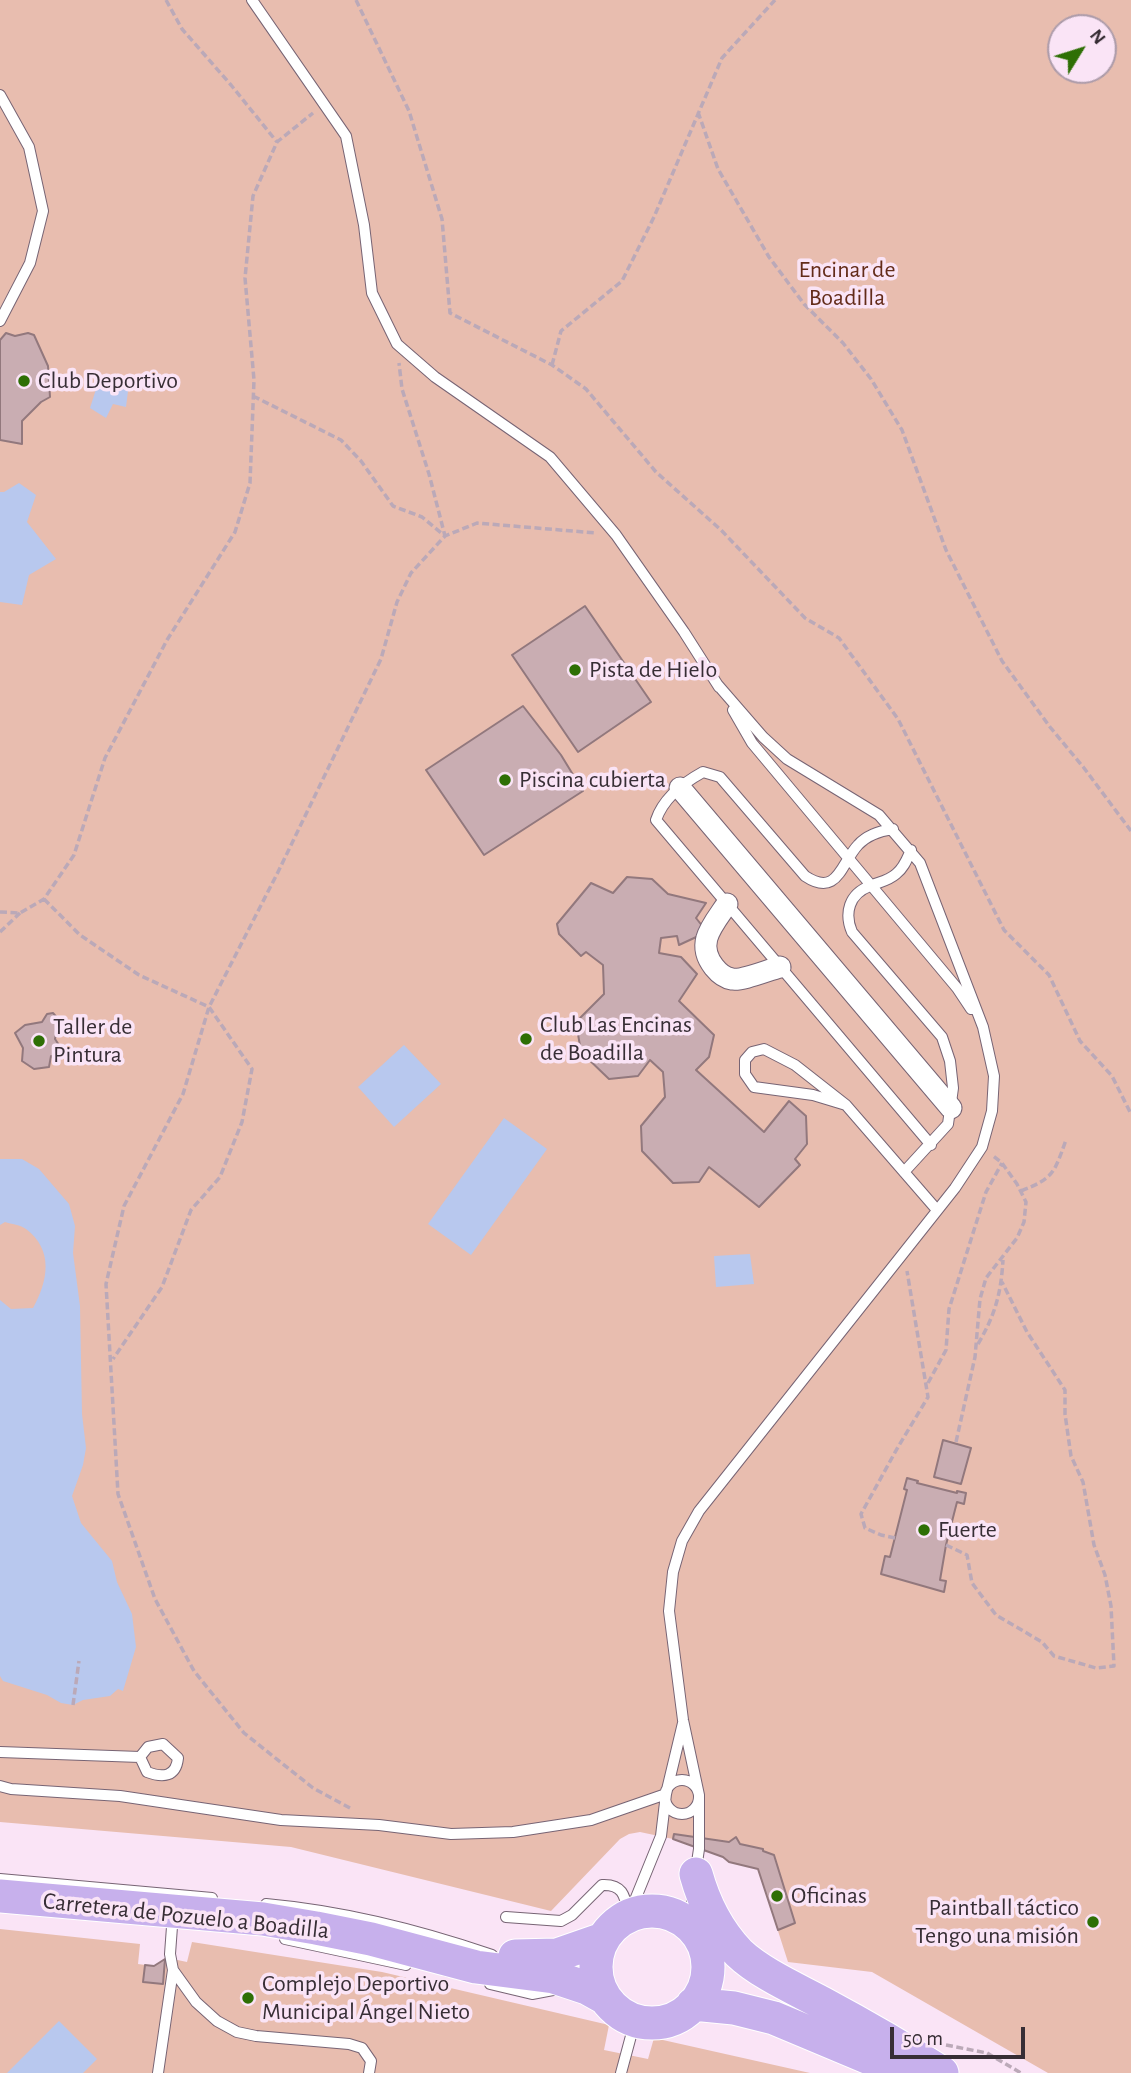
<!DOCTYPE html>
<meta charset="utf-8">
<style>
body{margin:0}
#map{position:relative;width:1131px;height:2073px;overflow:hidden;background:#fae4f6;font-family:"Alegreya Sans",sans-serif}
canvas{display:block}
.north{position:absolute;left:1047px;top:14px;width:70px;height:70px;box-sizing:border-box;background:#fae4f6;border:2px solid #ac9ba9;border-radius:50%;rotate:52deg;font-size:19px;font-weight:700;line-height:28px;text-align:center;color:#372e35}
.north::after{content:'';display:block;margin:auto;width:24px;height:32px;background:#2e6f05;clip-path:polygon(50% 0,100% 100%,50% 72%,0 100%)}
.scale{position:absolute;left:890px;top:2027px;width:135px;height:32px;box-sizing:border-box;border:4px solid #372e35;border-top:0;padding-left:9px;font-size:21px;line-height:24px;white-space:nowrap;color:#372e35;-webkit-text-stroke:5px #fae4f6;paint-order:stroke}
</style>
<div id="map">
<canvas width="1131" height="2073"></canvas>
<div class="north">N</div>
<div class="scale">50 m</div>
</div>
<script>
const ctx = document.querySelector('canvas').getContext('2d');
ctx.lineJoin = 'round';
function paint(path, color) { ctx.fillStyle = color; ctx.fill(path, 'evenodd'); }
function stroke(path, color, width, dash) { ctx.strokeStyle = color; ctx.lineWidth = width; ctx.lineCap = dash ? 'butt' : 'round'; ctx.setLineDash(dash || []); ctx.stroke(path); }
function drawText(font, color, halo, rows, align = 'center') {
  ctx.font = font + ' "Alegreya Sans",sans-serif'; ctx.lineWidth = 7; ctx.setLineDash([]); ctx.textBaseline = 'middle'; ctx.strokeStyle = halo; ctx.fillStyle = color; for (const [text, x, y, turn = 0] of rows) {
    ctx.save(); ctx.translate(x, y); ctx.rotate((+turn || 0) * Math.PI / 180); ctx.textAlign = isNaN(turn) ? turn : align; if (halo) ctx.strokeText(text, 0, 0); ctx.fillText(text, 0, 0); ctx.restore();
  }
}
paint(new Path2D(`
 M0 0H1131V2073H1048L872 1972 788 1962 758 1869 673 1839 640 1832 629 1834 620 1839 551 1911 291 1847 0 1822ZM1061 28H1103V70H1061Z
 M0 1929 140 1944 138 1964 153 1966 168 1958 187 1962 192 1942 382 1972 609 2025 604 2050 648 2059 654 2038 810 2073H0Z`), '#e8bdaf');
paint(new Path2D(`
 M98 383 114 389 123 385 128 391 126 407 113 404 106 418 90 408Z
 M19 483 36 495 27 522 56 559 29 575 22 605 0 602V492H4Z
 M404 1045 441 1084 394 1127 358 1087Z
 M504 1118 547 1149 471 1255 428 1224Z
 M0 1159H22L39 1169 69 1204 75 1226 73 1253 80 1306 82 1414 86 1448 83 1465 72 1496 81 1523 112 1561 117 1582 132 1614 136 1647 123 1691 118 1689 110 1696 83 1700 73 1705 61 1703 47 1695 3 1681 0 1676V1300L11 1309 33 1308C48 1281 54 1250 26 1229 21 1225 11 1224 5 1222L0 1225Z
 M750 1254 754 1284 716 1287 714 1256Z
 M59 2021 97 2059 83 2073H7Z`), '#b8c8ee');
const building = new Path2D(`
 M6 333 15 336 28 333 34 335 48 366 50 397 41 402 22 421V444L0 440V340Z
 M585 606 651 702 578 752 512 655Z
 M523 706 561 755 583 791 484 855 426 770Z
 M627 877 652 879 668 894 706 903 696 918 707 932 679 945 677 936 661 938 659 953 681 957 697 974 679 1001 714 1035 709 1057 696 1070 764 1132 789 1101 806 1116 807 1144 795 1159 800 1165 759 1207 709 1167 699 1182 673 1183 642 1151 641 1126 665 1097 663 1072 650 1060 638 1076 609 1079 581 1052 576 1022 604 994 603 965 586 952 581 956 559 934 557 924 591 883 613 893Z
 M53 1013 59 1020 55 1039 61 1048 60 1052 54 1057 51 1056 49 1067 34 1069 22 1061 23 1048 15 1033 25 1025 42 1022 47 1014Z
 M943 1440 971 1448 961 1484 934 1477Z
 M907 1478 918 1481 917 1483 957 1493V1491L966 1493 964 1504 957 1502 946 1545 940 1580 946 1581 944 1592 881 1574 885 1556 890 1557 907 1490 904 1489Z
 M674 1834 729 1842 736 1837 740 1844 763 1849V1851L774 1855 795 1923 778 1930 758 1869 729 1862 723 1857 684 1843 673 1839Z
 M165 1959 163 1984 143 1982 145 1965 154 1966Z`);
paint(building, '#c9adb2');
stroke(building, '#92787d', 2);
const service = new Path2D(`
 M252 0 346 136 364 225 372 293 397 344 435 377 550 457 616 535 684 632 719 687
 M0 95 29 147 43 211 30 263 0 321
 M733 710 752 743 957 988 971 1009
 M893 829C879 831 867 835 858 845 841 863 838 898 805 876L720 777 703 772C683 783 663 799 656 820L931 1145
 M846 1105 813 1095 754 1087 745 1074V1060L752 1052 764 1049 795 1065 846 1105 937 1210
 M904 1172 948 1124 953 1088 950 1061 942 1037 852 932C844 913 849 894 870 886 879 882 888 881 896 874 904 868 907 859 911 850
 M163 1744 178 1758C176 1777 163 1778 147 1772L140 1757 148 1747Z
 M0 1752 140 1757
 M665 1797a17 17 0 1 1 34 0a17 17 0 1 1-34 0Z
 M0 1786 11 1789 120 1796 281 1820 379 1825 451 1834 513 1832 591 1820 666 1794
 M696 1869 699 1849V1795L683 1720 669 1611 673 1572 682 1541 699 1511 955 1188 982 1147 992 1111 994 1076 983 1027 920 863 879 815 787 759 763 737 717 684
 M0 1879 212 1898
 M266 1904C343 1911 419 1930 492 1955
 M173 1913 170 1954 173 1970 196 2002 217 2021 237 2032 256 2036 349 2044 362 2048 371 2061 369 2073
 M506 1917 561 1921 572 1915 602 1885C622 1884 625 1895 628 1912
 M625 1918 635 1900 661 1836 666 1794 683 1723
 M692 1928V1899
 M285 1939 406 1965
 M490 1984 532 1994 553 1990
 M158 2073 173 1970
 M621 2073 635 2021`);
const minor = new Path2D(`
 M680 788 951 1108
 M727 904C713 925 695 943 714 967 718 972 725 978 732 979 742 981 768 970 780 967`);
const primary = new Path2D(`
 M696 1874C704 1903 718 1931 739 1953 760 1973 796 1989 822 2003 863 2025 903 2048 942 2073
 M0 1896 263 1919 316 1928 371 1939 476 1967 554 1977 587 1988 605 1998
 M596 1967a56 56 0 1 1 112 0a56 56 0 1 1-112 0Z
 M515 1956 557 1955 603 1939
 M693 2004 734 2008 774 2018 905 2073`);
stroke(service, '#776474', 12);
stroke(minor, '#776474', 23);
stroke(primary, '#fff', 35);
stroke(new Path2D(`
 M166 0 182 29 231 85 277 142
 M356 0 409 111 442 219 450 313 552 365 586 389 656 472 721 530 805 618 839 638 898 719 1004 930 1049 975 1080 1041 1112 1076 1131 1114
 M698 112 718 169 769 257 804 304 843 343 871 379 902 430 946 550 1002 661 1050 727 1084 768 1131 831
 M552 365 561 331 622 281 654 217 722 58 775 0
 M253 396 341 440 361 461 393 506 422 517 445 536 429 474 402 389 399 363
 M44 899 80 935 139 975 209 1007 252 1069 242 1122 220 1177 191 1210 162 1287 113 1359
 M0 912 20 913 44 899 74 855 105 758 167 640 235 532 250 483 254 380 245 278 253 196 277 142 313 113
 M0 932 20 913
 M1021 1191C1054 1178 1054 1173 1066 1140
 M978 1344C995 1315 1001 1294 1003 1260
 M928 1383 946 1350 949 1309 986 1192 1002 1163
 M956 1442 975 1357 980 1299 986 1278 1017 1238 1024 1222 1026 1202 1017 1184 1002 1163 992 1155
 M895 1538 881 1535 865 1528 861 1514 898 1447 928 1397 907 1271
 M946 1545 967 1555 972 1583 996 1615 1042 1642 1054 1656 1096 1668 1114 1666 1111 1606 1105 1575 1094 1545 1083 1482 1071 1456 1065 1414V1390L1027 1332 1002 1282
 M73 1705 79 1661
 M350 1808 313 1788 244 1733 194 1671 155 1599 118 1494 106 1284 124 1206 183 1094 209 1007 278 872 381 659 397 602 411 573 445 536 477 523 596 533
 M946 2045 987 2053 1021 2073`), '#bba9b8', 3.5, [7, 3.5]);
stroke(service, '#fff', 10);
stroke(minor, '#fff', 21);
stroke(primary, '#c7b0ec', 33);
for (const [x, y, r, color] of [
 [24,381,7,"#2e6f05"],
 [575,670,7,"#2e6f05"],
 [505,780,7,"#2e6f05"],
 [526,1039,7,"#2e6f05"],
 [39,1041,7,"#2e6f05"],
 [924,1530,7,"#2e6f05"],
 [777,1896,7,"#2e6f05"],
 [1093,1922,7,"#2e6f05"],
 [248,1998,7,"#2e6f05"]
]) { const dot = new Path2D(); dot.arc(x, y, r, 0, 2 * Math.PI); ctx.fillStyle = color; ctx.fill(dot); stroke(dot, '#fae4f6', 2.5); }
drawText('24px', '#632b19', '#fae4f6', [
 ["Encinar de",847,270],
 ["Boadilla",847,298]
]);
drawText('24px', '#372e35', '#fae4f6', [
 ["Club Deportivo",38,381],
 ["Pista de Hielo",589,670],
 ["Piscina cubierta",519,780],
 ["Club Las Encinas",540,1025],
 ["de Boadilla",540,1053],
 ["Taller de",53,1027],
 ["Pintura",53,1055],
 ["Fuerte",938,1530],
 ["Oficinas",791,1896],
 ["Paintball táctico",1079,1908,"right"],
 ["Tengo una misión",1079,1936,"right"],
 ["Complejo Deportivo",262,1984],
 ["Municipal Ángel Nieto",262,2012]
], 'left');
drawText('24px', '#372e35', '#fae4f6', [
 ["Carretera de Pozuelo a Boadilla",186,1916,6]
]);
</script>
